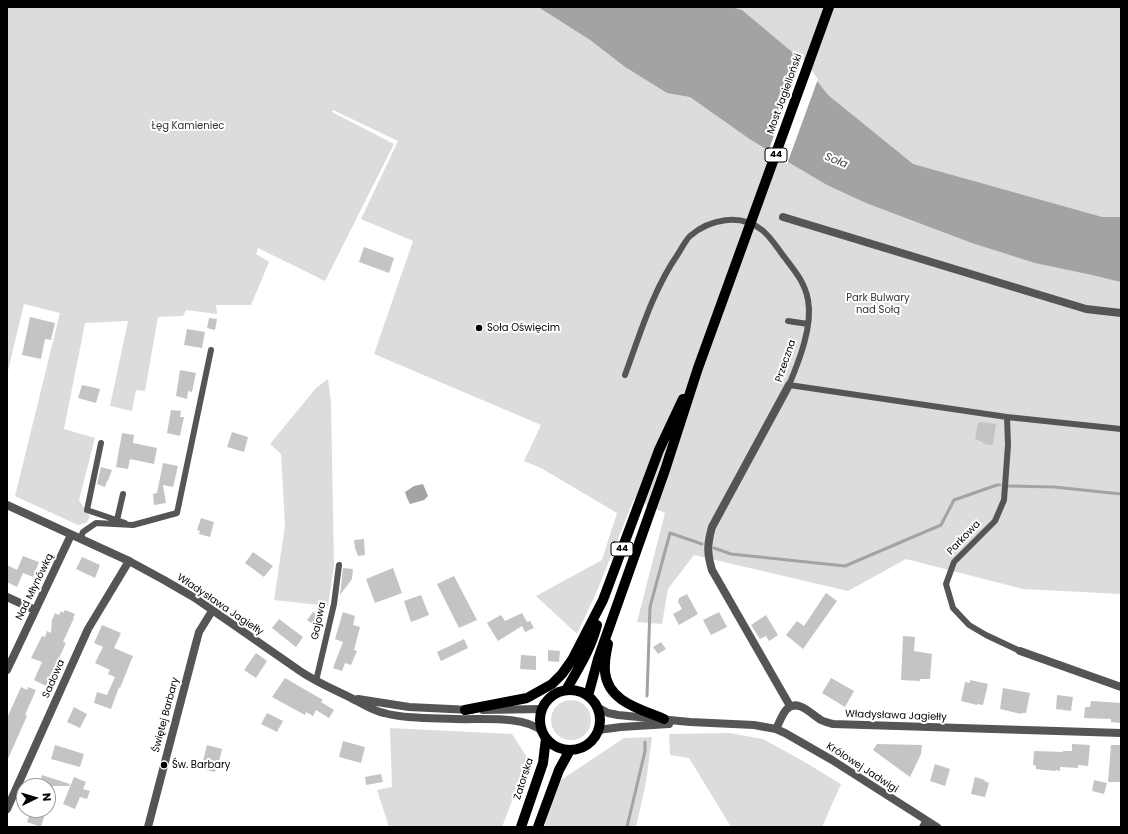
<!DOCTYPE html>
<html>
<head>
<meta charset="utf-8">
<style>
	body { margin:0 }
	#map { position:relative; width:1128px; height:834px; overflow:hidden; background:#fff; font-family:Poppins,sans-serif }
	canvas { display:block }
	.frame { position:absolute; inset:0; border:8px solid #000; pointer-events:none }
	.north { position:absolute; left:16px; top:778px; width:40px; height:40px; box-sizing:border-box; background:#fff; border:1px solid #999; border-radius:50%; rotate:85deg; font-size:11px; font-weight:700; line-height:16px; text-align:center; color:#000 }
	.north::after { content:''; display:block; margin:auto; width:14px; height:18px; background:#000; clip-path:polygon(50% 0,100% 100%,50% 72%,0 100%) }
</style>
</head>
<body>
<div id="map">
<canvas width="1128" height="834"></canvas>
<div class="frame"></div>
<div class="north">N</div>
</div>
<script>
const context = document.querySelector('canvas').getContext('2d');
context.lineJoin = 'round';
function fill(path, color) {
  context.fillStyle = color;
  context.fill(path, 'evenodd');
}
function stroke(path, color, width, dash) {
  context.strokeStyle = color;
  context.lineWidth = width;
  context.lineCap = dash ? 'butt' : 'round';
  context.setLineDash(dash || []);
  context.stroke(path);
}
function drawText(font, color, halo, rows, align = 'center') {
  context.font = font + ' Poppins,sans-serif';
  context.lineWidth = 4;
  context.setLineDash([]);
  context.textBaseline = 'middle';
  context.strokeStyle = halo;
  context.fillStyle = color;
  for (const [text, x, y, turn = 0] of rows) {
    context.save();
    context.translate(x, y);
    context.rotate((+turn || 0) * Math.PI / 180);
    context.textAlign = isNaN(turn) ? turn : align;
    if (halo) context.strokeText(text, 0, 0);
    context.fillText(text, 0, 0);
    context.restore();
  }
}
const green = new Path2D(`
	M7 7H538L590 40 625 67 667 93 710 7H1121V594L1023 589 906 559 848 591 694 555 668 589 662 624 637 622 665 513 634 499 597 591 577 634 536 596 602 560 617 513 541 468 524 461 541 425 374 354 413 241 361 219 398 141 333 110 332 112 394 144 325 281 258 248 256 254 269 262 251 305H216L217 314 186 310 183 316 158 317 145 391 136 390 132 411 110 406 128 321 85 323 64 429 95 438 79 500 90 517 86 523 78 525 15 496 60 313 24 304 7 375Z
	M328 379 331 403 334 566 328 606 274 600 285 526 281 454 270 444 316 388Z
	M551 720a20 20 0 1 1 40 0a20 20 0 1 1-40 0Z
	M390 728 512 734 528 759 502 827H389L377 790 392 787Z
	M729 733 763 739 803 761 841 784 822 827H731L689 758 670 755 669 734Z
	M652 737 646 782 636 827H544L561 780 624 738Z`);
const water = new Path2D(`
	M538 7H732L742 10 798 57 828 95 913 164 1102 217H1121V282L1092 275 1035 263 972 243 866 203 827 185 751 140 690 97 667 93 625 67 590 40Z
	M423 484 428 496 424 500 410 504 407 498 405 492 414 486Z`);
const pier = new Path2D(`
	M802 58 818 79 787 164 768 152Z`);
const stream = new Path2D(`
	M1009 486 1054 487 1121 494
	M714 548 731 554 845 566 941 525 954 500 997 485H1000
	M647 696 650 607 670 533 702 544
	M627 827 645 751V742`);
const building = new Path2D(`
	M364 247 394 258 389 273 359 262Z
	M30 317 55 323 51 340 45 339 41 359 22 355Z
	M209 318 217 319 215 330 207 328Z
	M187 329 205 332 202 348 184 345Z
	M180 370 196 373 192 392 188 391 187 399 176 396Z
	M82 385 100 389 96 403 78 398Z
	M171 410 181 411 180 417H184L180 436 167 433Z
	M981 422 996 424 993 445 983 444V442L975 439 978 423Z
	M232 432 248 437 244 452 227 447Z
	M122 433 134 435 133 443 157 448 154 464 130 459 128 469 116 467Z
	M163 463 178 466 173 487 163 485 166 503 154 505 153 494 157 493Z
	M101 467 112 470 108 481H107L105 487 97 484Z
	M201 518 214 522 210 537 199 534 200 531 197 530Z
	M364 539 365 555 358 556 355 548 354 540Z
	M253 552 273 566 264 577 245 563Z
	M23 556 39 562 33 577 23 573 17 587 7 582V565L17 570Z
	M82 557 100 565 95 578 76 569Z
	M343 568 353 569 352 579 340 595Z
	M393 568 402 593 375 603 366 579Z
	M454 576 477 620 459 628 437 584Z
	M826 593 837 601 803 649 786 635 797 621 804 626Z
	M687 594 698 614 679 625 673 614 682 609 678 602 679 598Z
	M421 595 429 615 411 622 404 601Z
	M65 610 75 614 73 618H74L63 642 66 643 46 686 34 680 42 662 31 658 42 636 45 637 47 631 51 633 52 620 55 613 59 615 61 611 63 613Z
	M313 612 322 619 317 627 307 620Z
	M343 612 355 616 353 625 360 627 354 650 357 651 351 665 345 663 342 671 333 668 343 642 335 639Z
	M719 612 727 627 711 635 703 620Z
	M522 613 527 622 530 621 534 628 525 632 522 626 498 641 487 623 501 615 505 621Z
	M766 615 778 635 769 641 766 636 760 639 751 625Z
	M279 619 303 637 296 647 272 628Z
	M102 625 121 633 114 648 133 656 120 688 119 687 111 709 94 703 97 692 107 695 115 677 108 674 110 670 95 663 103 647 94 643Z
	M903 636 915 637 914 651 932 654 930 679H920V681L901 680Z
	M464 639 468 648 441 661 437 652Z
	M661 642 666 649 658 654 653 647Z
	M548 650 560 651 559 662 548 661Z
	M256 653 267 661 256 678 244 670Z
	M521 655 536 656V670L520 669Z
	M285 678 323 700 321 702 334 710 329 718 316 710 313 716 306 712 305 715 272 697Z
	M831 678 854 691 845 707 822 693Z
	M970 680 988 684 983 705 977 704V705L961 701 965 682 970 683Z
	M21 687 27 690 28 687 36 690 25 715 27 716 7 761V718Z
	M1003 688 1030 693 1026 713H1021V714L1000 709Z
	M1057 695 1073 697 1071 711 1056 709Z
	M1091 701 1121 703V723L1111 722V719L1084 718 1085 707H1090Z
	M74 707 87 714 80 728 67 722Z
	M267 713 283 721 277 732 261 724Z
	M343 741 365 747 361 763 339 757Z
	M877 744 922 745 921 754 910 777 873 750Z
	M1072 744 1090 745 1088 766 1078 765V768L1060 767V771L1056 770 1055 771 1036 769V766L1033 765 1034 751 1063 752V751H1072Z
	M55 745 84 754 80 767 51 759Z
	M207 745 222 749 219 762H217L215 772 201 769Z
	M1111 745H1121V782H1108Z
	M935 764 950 769 945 786 930 781Z
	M381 774 383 782 366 785 365 777Z
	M42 775 70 784 69 786H38Z
	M74 777 86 782 83 789 90 791 87 799 80 797 75 809 63 804Z
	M975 777 985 780 984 781 989 783 985 797 971 794Z
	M1094 780 1107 783 1104 794 1092 791Z
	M31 810H46L41 827 27 822Z`);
const service = new Path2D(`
	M788 321 808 324
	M625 375C640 334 653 290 678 254 682 248 685 241 690 236 710 219 740 213 762 230 771 237 778 249 785 258 795 271 805 283 808 300 813 326 799 361 789 385L1007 417 1121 429
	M1007 417 1008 445 1004 500 995 521 954 562 946 584 953 608 969 625 986 635 1020 651
	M101 443 87 510 125 523
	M117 520 123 494
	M80 539 83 532 96 523 133 525 177 513 211 350
	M316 681 334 604 339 565`);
const pedestrian = new Path2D(`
	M783 217 1086 309 1121 313`);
const minor = new Path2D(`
	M789 385 712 527C707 545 707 553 712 570L790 706
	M7 597 35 610
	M1020 651 1121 687
	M7 670 71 535
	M776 729C779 723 782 715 786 710 797 697 812 715 821 720 825 722 829 723 833 724L1121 733
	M7 809 88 629 129 561
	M148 827 195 647 199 632 212 611
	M923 827 926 822`);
const tertiary = new Path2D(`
	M7 505 129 561 164 580 195 598 300 671C316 682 333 689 351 698 362 703 371 710 384 713 407 719 432 718 456 719 481 720 523 715 542 731
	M358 699 409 707 471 710
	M597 707 608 713 618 715 690 722 754 725 776 729 785 733 832 760 937 827
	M483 710 542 709
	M598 730 621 727 669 724`);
const primary = new Path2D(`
	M608 644C606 653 604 663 605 672 608 702 641 709 664 719
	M566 690C578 669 591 649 597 625
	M540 720a30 30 0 1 1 60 0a30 30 0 1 1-60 0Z
	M588 696 598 659 665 470 698 368 829 7
	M465 710 527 698 552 684 562 674 572 660 603 600 659 450 683 399
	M521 827 543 763 546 738
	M538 827 559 770 570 750`);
const markers = [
	[479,328,4,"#000"],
	[164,765,4,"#000"]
];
const shields = [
	[776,155,22],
	[622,549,22]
];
const shieldNames = [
	["44",776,155],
	["44",622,549]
];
const streetNames = [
	["Most Jagielloński",785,94,-70],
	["Przeczna",786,361,-71],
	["Parkowa",964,538,-46],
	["Nad Młynówką",35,587,-64],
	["Władysława Jagiełły",220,605,34],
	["Gajowa",319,621,-78],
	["Sadowa",54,679,-66],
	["Świętej Barbary",166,715,-75],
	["Władysława Jagiełły",896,716,2],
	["Królowej Jadwigi",862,768,33],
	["Zatorska",524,779,-72]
];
const parkNames = [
	["Łęg Kamieniec",188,126],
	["Park Bulwary",878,298],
	["nad Sołą",878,310]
];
const poiNames = [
	["Soła Oświęcim",487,328],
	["Św. Barbary",172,765]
];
const waterNames = [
	["Soła",836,161,21]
];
fill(green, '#dcdcdc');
fill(water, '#a3a3a3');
fill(pier, '#fff');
stroke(stream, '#a3a3a3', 3);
fill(building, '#c4c4c4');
stroke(service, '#555', 6);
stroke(pedestrian, '#555', 8);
stroke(minor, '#555', 8);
stroke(tertiary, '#555', 8);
stroke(primary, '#000', 10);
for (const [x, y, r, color] of markers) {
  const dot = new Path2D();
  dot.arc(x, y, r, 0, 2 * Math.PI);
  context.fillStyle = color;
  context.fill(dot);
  stroke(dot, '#fff', 1.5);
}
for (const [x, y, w] of shields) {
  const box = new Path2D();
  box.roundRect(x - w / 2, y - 7, w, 14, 3);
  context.fillStyle = '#fff';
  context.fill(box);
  stroke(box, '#000', 1);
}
drawText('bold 9px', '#000', null, shieldNames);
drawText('10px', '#000', '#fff', streetNames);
drawText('10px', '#333', '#fff', parkNames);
drawText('10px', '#000', '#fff', poiNames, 'left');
drawText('italic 11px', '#444', '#fff', waterNames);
</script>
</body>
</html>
